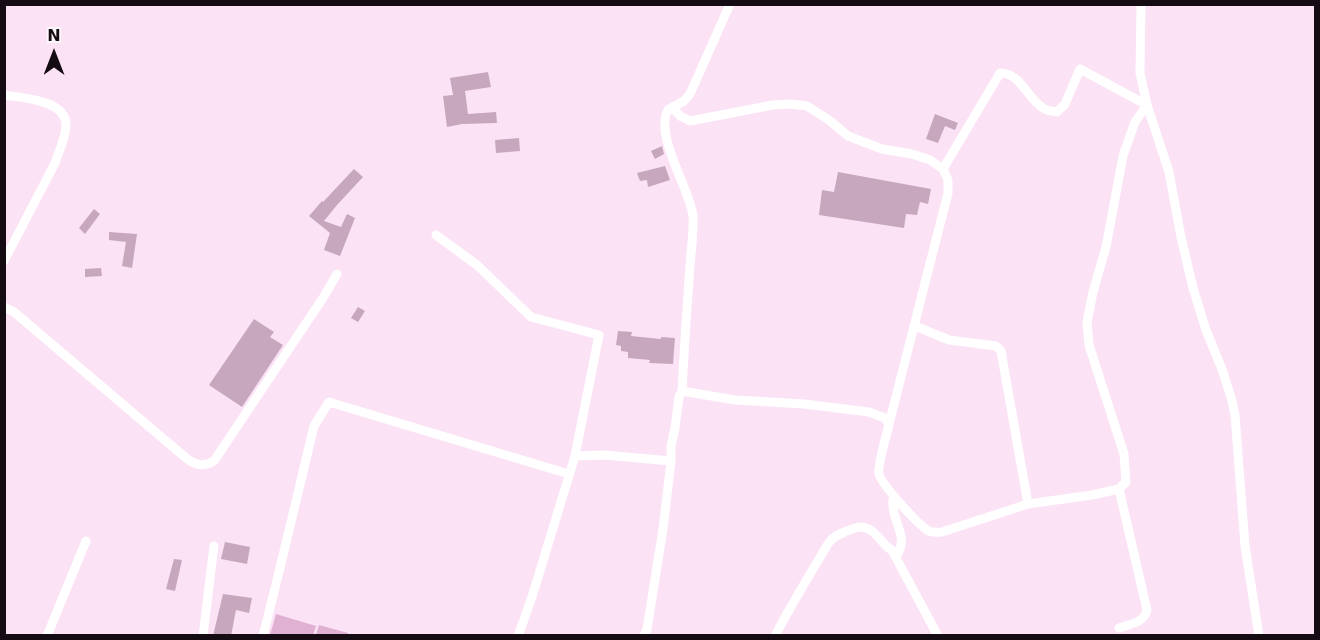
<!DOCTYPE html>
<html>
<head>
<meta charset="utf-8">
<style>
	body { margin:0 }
	#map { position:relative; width:1320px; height:640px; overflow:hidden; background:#fce2f5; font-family:"DejaVu Sans",sans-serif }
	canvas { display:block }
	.frame { position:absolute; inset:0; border:6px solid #150b13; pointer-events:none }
	.north { position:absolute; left:24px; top:24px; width:60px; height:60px; -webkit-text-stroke:4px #fdf6fb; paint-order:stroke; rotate:0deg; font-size:16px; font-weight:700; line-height:24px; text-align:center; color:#150b13 }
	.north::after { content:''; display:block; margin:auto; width:21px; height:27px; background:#150b13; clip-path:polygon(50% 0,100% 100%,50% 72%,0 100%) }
</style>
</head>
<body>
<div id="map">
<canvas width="1320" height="640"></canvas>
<div class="frame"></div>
<div class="north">N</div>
</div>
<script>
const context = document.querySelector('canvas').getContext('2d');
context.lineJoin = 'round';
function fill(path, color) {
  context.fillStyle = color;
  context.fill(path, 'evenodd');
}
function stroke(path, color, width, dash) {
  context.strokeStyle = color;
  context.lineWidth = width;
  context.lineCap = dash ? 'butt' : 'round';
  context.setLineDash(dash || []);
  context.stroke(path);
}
const green = new Path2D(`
	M276 614 316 626 313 635H270Z
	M319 625 348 633V635H316Z`);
const building = new Path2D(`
	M488 72 491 87 465 91 468 114 496 112 497 123 462 124 447 127 443 96 453 95 450 78Z
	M935 114 958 123 955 130 945 126 938 143 926 139Z
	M519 138 520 151 496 153 495 140Z
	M662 146 664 154 655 159 651 151Z
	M665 166 670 180 648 187 647 180 640 181 637 173Z
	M354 169 363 177 337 205 324 221 341 227 347 214 355 218 340 256 324 250 330 233 309 216 322 201 323 202Z
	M838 172 931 189 928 204 920 202 917 215 906 214 904 228 819 215 822 190 834 192Z
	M94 209 100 214 85 234 79 228Z
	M109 232 137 234 132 268 122 266 126 242 109 240Z
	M101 268 102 276 85 277V269Z
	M358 307 365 311 358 322 351 318Z
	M254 319 274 332 270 337 283 345 242 407 209 385Z
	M618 331 632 332 631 336 661 339V337L675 338 673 364 649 363 650 360 628 358V352L621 351V346L616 345Z
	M225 542 250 547 247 564 221 559Z
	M174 559 182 560 175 591 166 589Z
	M223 594 252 598 249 613 236 610 231 636H213Z`);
const minor = new Path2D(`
	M1141 4 1140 73 1147 105 1169 172 1181 237 1193 288 1206 330 1223 372 1232 401 1235 415 1245 546 1259 636
	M4 95C23 98 67 100 66 126 65 139 59 151 55 163L4 261
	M672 107 680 116 690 121 773 105 790 104 807 106 829 120 848 136 882 149 912 154 930 160 943 169 948 180V193L889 424
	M436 235 477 265 531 317 599 335 575 456 532 597 518 636
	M4 307 14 312 186 458C197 466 203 467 214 461L323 298 337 274
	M915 326 949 340 996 346 1001 351 1028 504
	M682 391C684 350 687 308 690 266 691 252 694 228 693 215 689 188 654 134 668 110L684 101 690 94 730 4
	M575 456 604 455 671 461V446L675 428 679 397 682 391 735 400 804 404 869 412 885 418 889 424C887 434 877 466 879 474 882 485 919 526 929 531 933 533 937 532 942 532L1028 504 1092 495 1119 489 1126 482 1124 454 1089 345 1087 322 1093 292 1106 247 1123 156 1135 122 1147 105 1080 69 1065 104 1057 112C1053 111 1047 111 1043 108 1027 98 1021 73 1000 73L943 169
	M1119 489 1147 610C1144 623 1130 624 1119 628
	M893 552 938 636
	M47 636 86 541
	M203 636 214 546
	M263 636 280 568 314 426 329 402 569 474
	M644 636 647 629 663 529 671 461
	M775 636C789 609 804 584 819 559 823 553 827 544 832 539 836 535 855 527 861 527 878 528 883 550 898 553 908 538 893 521 893 505 892 502 893 499 894 496`);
fill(green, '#e1b1d4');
fill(building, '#c6a7bd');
stroke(minor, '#fff', 9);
</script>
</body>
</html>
